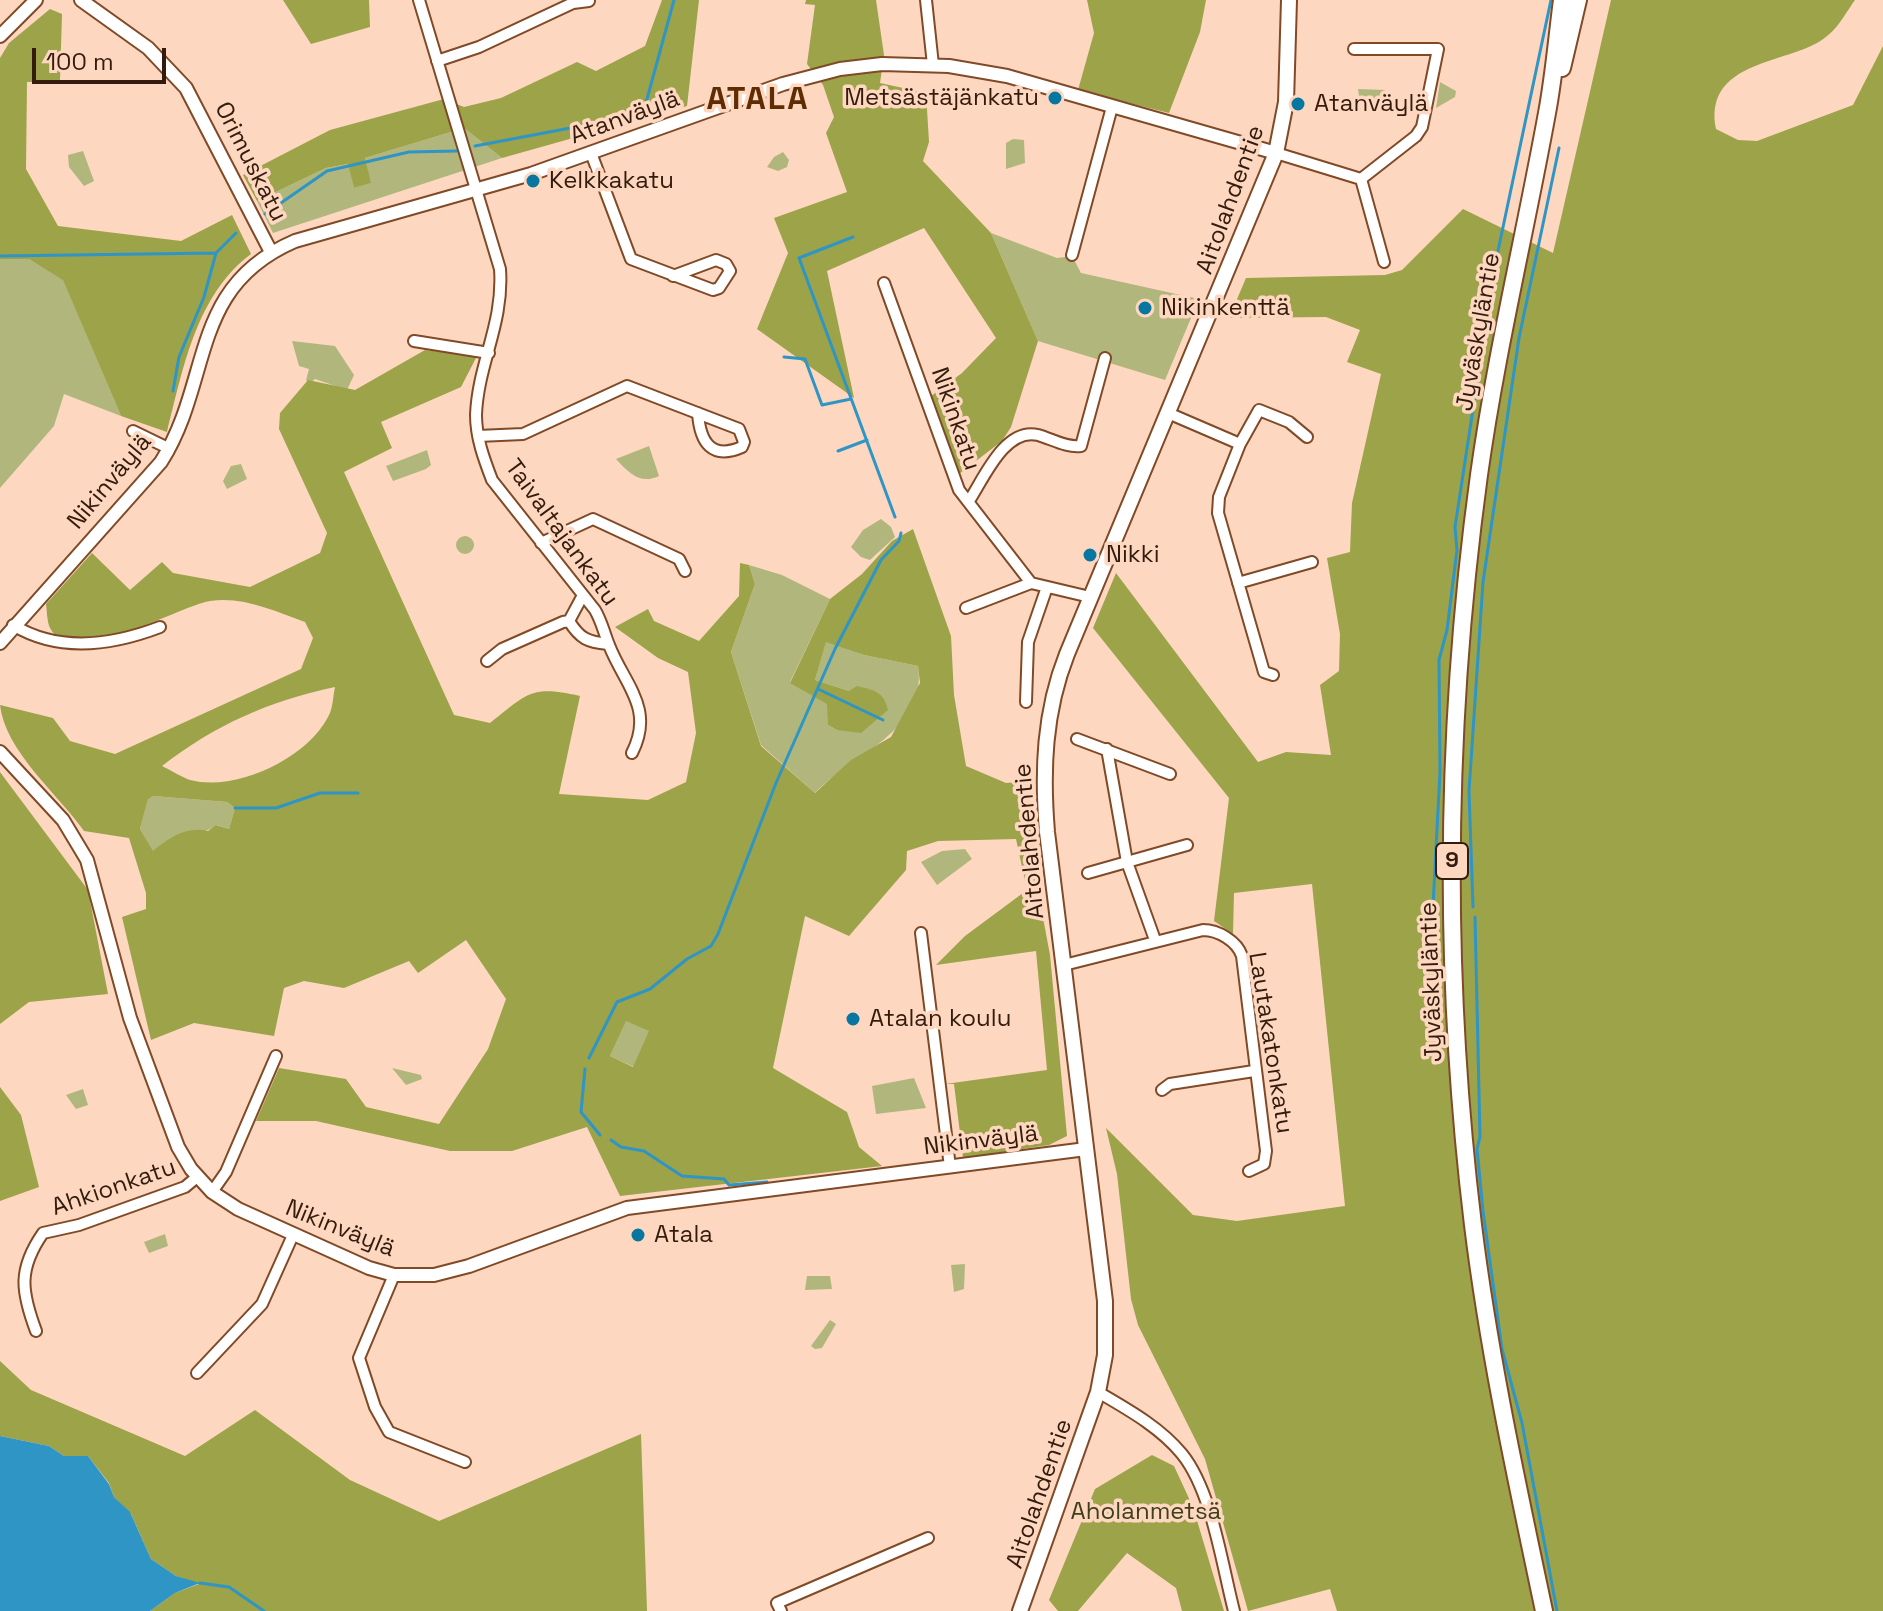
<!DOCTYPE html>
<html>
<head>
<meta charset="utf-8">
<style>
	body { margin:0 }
	#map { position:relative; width:1883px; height:1611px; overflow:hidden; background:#fed7c0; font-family:"Space Grotesk",sans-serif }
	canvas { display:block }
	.scale { position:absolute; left:32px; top:48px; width:134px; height:36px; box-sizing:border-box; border:4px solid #331c0d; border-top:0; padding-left:10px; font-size:24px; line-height:28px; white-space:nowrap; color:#331c0d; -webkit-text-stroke:6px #fed7c0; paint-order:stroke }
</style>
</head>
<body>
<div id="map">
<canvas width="1883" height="1611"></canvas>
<div class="scale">100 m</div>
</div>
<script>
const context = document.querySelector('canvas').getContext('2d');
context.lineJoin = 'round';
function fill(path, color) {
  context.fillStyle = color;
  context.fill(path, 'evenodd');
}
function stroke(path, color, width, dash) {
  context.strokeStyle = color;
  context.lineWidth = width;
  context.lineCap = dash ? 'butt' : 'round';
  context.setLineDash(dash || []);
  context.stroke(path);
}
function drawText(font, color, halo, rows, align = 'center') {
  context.font = font + ' "Space Grotesk",sans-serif';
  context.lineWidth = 7;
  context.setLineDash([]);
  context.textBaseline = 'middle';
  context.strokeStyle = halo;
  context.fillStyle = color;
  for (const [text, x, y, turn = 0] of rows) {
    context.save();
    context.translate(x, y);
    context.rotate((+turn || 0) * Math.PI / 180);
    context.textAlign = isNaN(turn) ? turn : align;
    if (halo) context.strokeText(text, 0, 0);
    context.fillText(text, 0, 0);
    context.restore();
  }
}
const green = new Path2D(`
	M1440 82 1456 91 1455 97 1436 108Z
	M1358 89 1385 90 1386 99 1368 111 1355 109 1366 99 1359 96Z
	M464 128 502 158 273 233 257 201 326 168 349 164 354 188 370 183 365 158Z
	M1013 139 1024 140 1025 163 1006 169V143Z
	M83 151 94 181 84 186 69 167 68 155Z
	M783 152 789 160 787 167 778 171 767 167 774 157Z
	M991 233 1057 258 1072 256 1081 273 1199 299 1165 380 1038 341Z
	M0 259H29L63 279 121 416 64 394 54 426 0 488Z
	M292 341 335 346 354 375 347 390 315 379 310 383 306 380 309 369 299 366Z
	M649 446 659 476C640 485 629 473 616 459Z
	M427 450 431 465 426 469 393 481 386 466Z
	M241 464 247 479 227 489 223 481 231 466Z
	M881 519 891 527 895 537 870 560 861 557 851 547 863 530Z
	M456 545a9 9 0 1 1 18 0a9 9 0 1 1-18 0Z
	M749 565 782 575 830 599 790 682 828 704V725L837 730 849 729V691L815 680 826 641 864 655 918 666C928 731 851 755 815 793L761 745 731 652 755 584Z
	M153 796 227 802 235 808 229 829 217 825C196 839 172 835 153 852L140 829 148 798Z
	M965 849 972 859 937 885 921 862 942 851Z
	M626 1020 650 1031 634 1067 610 1056Z
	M392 1068 421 1075 422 1079 406 1085Z
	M914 1078 926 1108 876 1114 872 1086Z
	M83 1089 88 1105 76 1109 66 1095Z
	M165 1234 168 1246 149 1253 144 1242Z
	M965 1264 964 1289 954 1292 951 1265Z
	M807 1276H830L832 1289 805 1290Z
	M830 1320 836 1324 822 1348 815 1349 811 1346Z`);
const forest = new Path2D(`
	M283 0H369L370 27 311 44Z
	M662 0H699L687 106 502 158 464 128 365 158 371 183 354 188 348 164 326 168 257 201 243 175 330 130 444 99 464 107 501 98 577 62 596 71 645 46Z
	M806 0H876L884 55 880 83 926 93 929 142 923 161 991 233 1038 341 1011 427 1002 441 959 474 931 396 962 373 996 338 924 228 827 271 854 398 757 329 788 253 774 218 847 192 826 133 834 117 823 85 807 64 815 5 805 4Z
	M1087 0H1206L1200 32 1169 113 1078 90 1094 33Z
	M1611 0H1855C1842 18 1836 34 1813 45 1774 64 1704 66 1716 129L1738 140 1757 141 1853 105 1883 46V1611H1337L1330 1589 1248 1611 1205 1459 1138 1325 1131 1299 1117 1174 1106 1128 1193 1215 1237 1221 1345 1206 1312 884 1234 893 1233 934 1214 921 1229 798 1093 628 1116 573 1258 762 1286 752 1331 755 1320 685 1339 671 1340 634 1327 558 1350 552 1352 503 1381 374 1347 362 1360 330 1326 317 1229 318 1246 278 1385 275 1402 270 1463 209 1553 253Z
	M50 9 62 14 60 81 27 82 26 169 58 226 181 241 232 215 251 254C196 295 183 369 167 432L121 416 63 280 29 259H0V58L9 43Z
	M425 350 477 356 461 387 381 422 392 448 344 472 454 715 490 723C528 693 531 685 580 696L559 794 648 800 686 782 696 733 688 672 658 658 615 627 648 609 654 621 699 641 739 596 740 563 749 565 755 584 731 652 761 746 815 793 851 760 891 737 920 683 918 666 864 655 826 642 815 680 849 691 857 686C873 690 884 691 888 710L861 733 837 730 828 725 827 704 790 683 830 599 862 574 892 541 913 529 951 636 954 695 966 766 1006 783 1029 781 1035 875 1050 955 1067 1136 1049 1145 963 1158 954 1084H945L1047 1070 1036 951 936 965 965 936 1027 890 1016 839 938 841 907 851 906 870 849 936 805 916 773 1068 847 1112 859 1147 882 1166 620 1196 587 1127 512 1151H450L316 1121H256L279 1068 346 1079 366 1107 439 1124 488 1049 506 999 466 940 418 973 409 961 344 988 304 981 284 988 274 1036 194 1023 151 1040 122 917 146 909V893L129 838 84 831C58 794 5 751 0 705L53 718 70 741 115 754 301 669 313 638 305 622C274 611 243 596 210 601 179 606 71 670 50 628 47 622 47 611 46 604L92 553 130 590 162 562 173 573 250 587 320 553 327 533 279 429 280 413 308 380 355 390ZM335 687C333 696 333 709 328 717 306 759 236 792 190 780 181 777 171 770 162 766 215 725 269 701 335 687ZM153 796 227 802 235 808 229 829 216 825 208 831C186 826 169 838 153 851L140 829 148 799ZM626 1021 649 1031 633 1067 610 1056Z
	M0 772 88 890 108 994 29 1002 0 1024Z
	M0 1087 21 1115 39 1187 0 1201Z
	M0 1361 31 1390 185 1456 255 1410 350 1480 439 1521 641 1434 647 1611H150L175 1593 199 1584 176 1576 151 1559 131 1514 114 1497 109 1483 88 1456H64L49 1446 0 1436Z
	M1152 1455 1174 1466 1193 1507 1224 1611H1182L1176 1588 1127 1553 1078 1611H1058L1049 1600 1095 1489Z`);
const water = new Path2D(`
	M0 1436 49 1446 64 1456H88L109 1484 114 1497 130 1512 151 1559 176 1576 200 1583 175 1593 150 1611H0Z`);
const stream = new Path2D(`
	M475 146 634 116 644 110 674 0
	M265 214 327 171 409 152 457 151
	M853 237 799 258 895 517
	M0 256 216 253
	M784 357 805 359 822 405 851 399
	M173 391 179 357 204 297 216 253 236 233
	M838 451 867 440
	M818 689 883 720
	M235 808H276L320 793H358
	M1433 906 1440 772 1439 660 1447 630 1457 550 1455 527 1495 265 1551 0
	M1473 907 1469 791 1483 582 1519 338 1559 148
	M1475 917 1480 1137 1477 1149 1483 1211 1502 1349 1522 1423 1557 1611
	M589 1058 617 1002 650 989 687 959 711 946 718 934 776 783 835 649 881 560 899 541 901 533
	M585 1069 581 1112 600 1135
	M611 1140 621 1147 644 1151 682 1176 724 1179 729 1185 767 1182
	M200 1583 229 1587 264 1611`);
const minor = new Path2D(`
	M419 0 500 269C504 324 478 363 476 415 476 438 484 459 492 480L595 610C602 622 604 633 609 645 624 684 655 708 632 753
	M926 0 933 65
	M437 61 479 47 573 3 589 1
	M591 153 631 259 713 290 719 288 730 271 726 264 716 260 673 276
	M1276 153 1361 179 1416 136 1422 127 1438 49H1354
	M1361 179 1384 262
	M1072 255 1112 107
	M884 283 959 490 1031 583 1090 597
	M414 341 489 353
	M1168 413 1240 444 1219 497 1218 513 1264 672 1273 675
	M133 431 168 448
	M478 436 523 434 627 386 739 429 744 442 742 447C712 460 700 443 698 413
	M1240 444 1259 410 1289 422 1307 437
	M969 501C984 478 1005 427 1038 435 1052 439 1067 448 1081 446L1105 358
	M541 543 593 519 679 559 685 571
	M1238 583 1312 562
	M966 608 1031 583
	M569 621 583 595
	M13 625C59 653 113 645 160 627
	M487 661 502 649 563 622 569 621C580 639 588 642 608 644
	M1026 702 1028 642 1047 587
	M1077 739 1170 774
	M1107 749 1127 862 1155 940
	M1088 873 1187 845
	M921 933 950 1167
	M1064 965 1203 930C1218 930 1237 941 1242 956L1266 1151 1264 1164 1249 1171
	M1162 1090 1170 1084 1254 1071
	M212 1192 226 1172 276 1056
	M394 1275 359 1358 375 1407 389 1432 465 1462
	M36 1331C21 1291 18 1269 43 1233L79 1225 185 1187 197 1177
	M197 1373 262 1304 293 1235
	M1098 1392C1127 1409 1160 1427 1182 1454 1212 1491 1222 1565 1234 1611
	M781 1611 777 1603 928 1538`);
const tertiary = new Path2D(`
	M81 0 148 48 186 88 271 252
	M0 36 36 0
	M0 643 161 462C213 380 188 287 295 241L531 174 783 84 840 69 882 64 949 66 1007 76 1276 153
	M0 752 63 820 87 860 130 1018 178 1147 191 1169 212 1192 238 1209 369 1268 394 1275H434L469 1266 627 1208 1086 1149`);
const secondary = new Path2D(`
	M1020 1611 1098 1392 1105 1355V1301L1047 832C1042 771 1044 712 1067 654L1276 153 1286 102 1289 0`);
const trunk = new Path2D(`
	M1562 68 1578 0
	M1544 1611C1517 1483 1489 1355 1473 1225 1443 977 1445 723 1479 475 1496 353 1525 234 1547 113 1554 76 1557 38 1562 0`);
const markers = [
	[1055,98,8,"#0776a0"],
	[1298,104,8,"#0776a0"],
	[533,181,8,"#0776a0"],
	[1145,308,8,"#0776a0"],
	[1090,555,8,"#0776a0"],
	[853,1019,8,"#0776a0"],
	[638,1235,8,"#0776a0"]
];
const shields = [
	[1452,861,32]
];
const shieldNames = [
	["9",1452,861]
];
const poiNames = [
	["Metsästäjänkatu",1039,98,"right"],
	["Atanväylä",1314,104],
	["Kelkkakatu",549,181],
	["Nikinkenttä",1161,308],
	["Nikki",1106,555],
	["Atalan koulu",869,1019],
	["Atala",654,1235]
];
const streetNames = [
	["Atanväylä",625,118,-20],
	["Orimuskatu",250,162,63],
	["Aitolahdentie",1231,200,-70],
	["Jyväskyläntie",1479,332,-80],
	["Nikinkatu",955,419,71],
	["Nikinväylä",110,482,-50],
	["Taivaltajankatu",561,533,54],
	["Aitolahdentie",1030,841,-95],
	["Jyväskyläntie",1432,982,-92],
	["Lautakatonkatu",1270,1043,81],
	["Nikinväylä",981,1141,-7],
	["Ahkionkatu",114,1188,-19],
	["Nikinväylä",340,1229,22],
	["Aitolahdentie",1040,1494,-71]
];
const parkNames = [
	["Aholanmetsä",1146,1512]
];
const districtNames = [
	["ATALA",758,100]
];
fill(green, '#b1b77c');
fill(forest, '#9ca349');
fill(water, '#2f95c4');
stroke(stream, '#2f95c4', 3);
stroke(minor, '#804a26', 14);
stroke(tertiary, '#804a26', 16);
stroke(secondary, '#804a26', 18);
stroke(trunk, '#804a26', 20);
stroke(minor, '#fff', 10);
stroke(tertiary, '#fff', 12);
stroke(secondary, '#fff', 14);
stroke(trunk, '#fff', 16);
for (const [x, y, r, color] of markers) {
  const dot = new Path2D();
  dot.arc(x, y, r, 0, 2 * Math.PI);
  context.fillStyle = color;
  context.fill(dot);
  stroke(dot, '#fed7c0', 3);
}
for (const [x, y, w] of shields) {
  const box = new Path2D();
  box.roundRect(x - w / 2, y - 18, w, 36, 6);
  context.fillStyle = '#fed7c0';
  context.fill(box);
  stroke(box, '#331c0d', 2);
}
drawText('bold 22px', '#331c0d', null, shieldNames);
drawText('24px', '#331c0d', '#fed7c0', poiNames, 'left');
drawText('24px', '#331c0d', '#fed7c0', streetNames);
drawText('24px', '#3d401a', '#fed7c0', parkNames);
context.letterSpacing = '2px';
drawText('bold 32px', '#5f2d03', '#fed7c0', districtNames);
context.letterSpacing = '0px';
</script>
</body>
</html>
